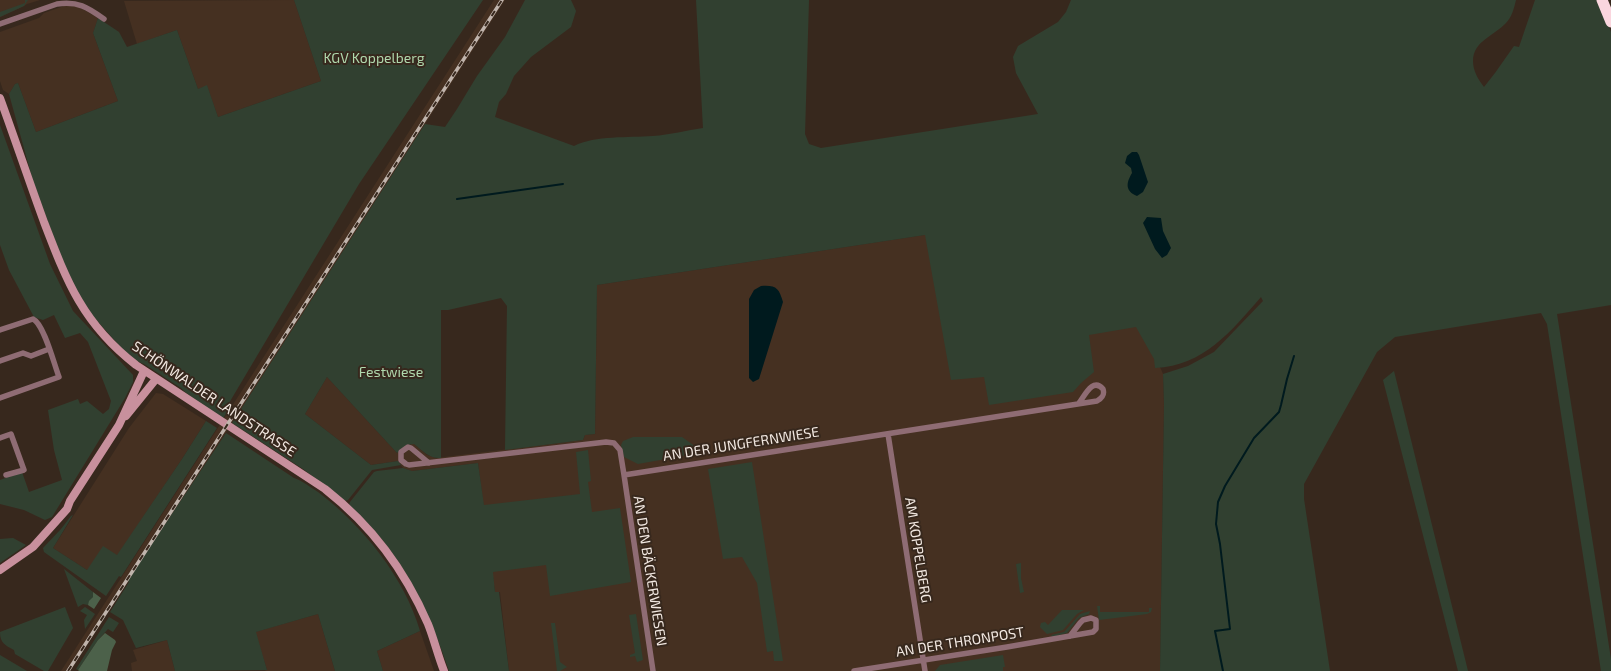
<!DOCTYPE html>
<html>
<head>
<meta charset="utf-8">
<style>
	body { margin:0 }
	canvas { display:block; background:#37281d }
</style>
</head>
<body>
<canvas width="1611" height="671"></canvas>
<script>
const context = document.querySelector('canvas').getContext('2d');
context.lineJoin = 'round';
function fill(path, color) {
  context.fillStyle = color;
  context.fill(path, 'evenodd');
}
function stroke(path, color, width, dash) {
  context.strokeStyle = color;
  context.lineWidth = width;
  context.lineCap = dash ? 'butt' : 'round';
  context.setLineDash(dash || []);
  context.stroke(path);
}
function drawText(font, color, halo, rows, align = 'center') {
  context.font = font + ' "Exo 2",sans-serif';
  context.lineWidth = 4;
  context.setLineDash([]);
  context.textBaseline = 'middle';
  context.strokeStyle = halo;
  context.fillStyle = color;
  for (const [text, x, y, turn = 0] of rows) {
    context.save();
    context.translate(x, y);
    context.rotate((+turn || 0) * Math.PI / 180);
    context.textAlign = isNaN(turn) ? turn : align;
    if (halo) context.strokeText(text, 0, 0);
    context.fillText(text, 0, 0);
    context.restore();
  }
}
const built = new Path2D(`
	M0 0H40L27 4 24 6 0 17Z
	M294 0 321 81 218 117 207 86 198 89 177 30 137 44 124 1Z
	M494 0H505L236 417 69 671H61Z
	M64 6H76L86 11 98 18 93 33 118 101 36 132 18 83 15 84 9 94 3 90 0 81V32L39 18 44 13Z
	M1075 212 1160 367 1163 374 1164 404 1160 671H509L500 592H495L478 463 412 471 403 468 398 461 371 465 305 414 327 377 397 453 401 448 410 444H414L427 455 436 458 583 440 585 435 595 434 597 285Z
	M156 393 163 394 206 421 182 459 117 556 87 570 53 548 129 428Z
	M318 614 335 671H264L267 670 255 632Z
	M420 631 434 671H383L377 651Z
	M167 640 175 671H132L131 663 137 661 133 650Z`);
const green = new Path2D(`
	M25 0H28L24 6 0 17V12L25 3Z
	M294 0H483L359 184 229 403V410L223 418H221L185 392 181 388 144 364 137 361 124 351 92 315 77 292 64 265 33 181 9 94 15 84 18 83 36 132 118 101 93 33 98 18 119 32 127 47 177 30 198 89 207 85 218 117 321 81Z
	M525 0H571L576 11 571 27 531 57 514 76 506 94 499 102 495 117 574 146C596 135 628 138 653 136 670 135 687 130 703 128L696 0H809L805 134 809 144 821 148 1038 114 1016 73 1013 57 1018 46 1058 22 1066 12 1071 0H1516C1514 8 1512 17 1506 23 1494 36 1473 41 1473 61 1473 71 1478 79 1484 87L1495 73 1514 46 1519 47 1535 0H1599L1611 32V305L1557 314 1611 659V671H1601L1547 324 1541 313 1395 337 1377 352 1304 484V499L1330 671H1160L1164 404 1163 374 1188 366 1214 352 1263 301 1261 297C1231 331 1204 366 1155 368L1154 359 1136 327 1089 335 1094 372 1081 383 1073 392 989 405 984 377 951 380 925 235 597 285 595 434 585 435 583 440 505 450 507 306 501 298 448 310H441V458C429 459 423 451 414 444L406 445 397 453 327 377 305 414 371 465 398 461 401 465 372 470 348 500 345 501 303 469 232 423 425 124 445 127 457 109 477 76 505 37Z
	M0 125 50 264 73 311 133 375V382L125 398 52 517 45 520 24 510 0 504V480L22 472 29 492 62 480 54 450 48 410 78 399 80 404 87 401 103 414 109 409 111 401 88 342 80 333 65 338 54 315 43 320 34 317 9 270 0 245Z
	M1394 371 1468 671H1458L1383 380Z
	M206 421 217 428 121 577 119 576 106 596 44 552 43 548 61 529 71 516 73 515 53 548 87 570 103 546 117 555 182 459Z
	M226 433 294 478C303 481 310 487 318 492 362 525 405 578 420 631L377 651 383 671H335L318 614 256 632 267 670 175 671 167 640 136 648 123 620 110 612 129 582 127 581Z
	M633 437H682L699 449V453L638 464 624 457 621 445 623 441Z
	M588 450 591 481 588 482 592 512 620 508 631 582 550 596 546 565 493 572 495 592H499L509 671H449C435 629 417 586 390 550 378 533 364 519 349 505L350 502 374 472 377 471 403 468 412 471 478 463 484 505 580 494 576 452Z
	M752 462 783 661H774L773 651 767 652 757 583 742 557 723 559 708 469Z
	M13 538 26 545 0 563V539Z
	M1021 563V578L1024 592 1020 593 1016 564Z
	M64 569 93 592V597L88 605 83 604 78 607Z
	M1097 606H1100V612H1149V608H1152L1151 612 1147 614 1099 620Z
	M65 607 73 628 48 671H44L15 654 14 650C5 645 0 643 0 632Z
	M85 607 95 614 85 629 84 620 87 615 80 611Z
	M1062 610H1084L1077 614 1063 630 1047 634 1040 627 1041 623 1045 622 1048 625Z
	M1090 611 1089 614 1079 618 1067 633 1053 637 1051 635 1064 632 1080 614Z
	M636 614 643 660 637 662 635 656 630 657V655L635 653 629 615Z
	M109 617 119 623 113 632 108 629 98 640 78 670 76 669Z
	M551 623H555L560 662 567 667 560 671H557Z
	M0 655 27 671H0Z
	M1003 655 1005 667H1003V671H935L940 665Z`);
const forest = new Path2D(`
	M93 592 101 598 94 609 88 605 89 601 93 597Z
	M105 633 115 640 116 642 112 650 107 671H79L78 670 98 640Z`);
const water = new Path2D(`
	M1132 152H1137L1139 155 1148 182 1143 192 1137 196C1125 191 1126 183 1132 173L1131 168 1125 163 1127 156Z
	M1147 217 1161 218 1163 231 1171 248 1167 255 1162 258 1155 249 1143 223Z
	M761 286C776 285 779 288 783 302L759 379 753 382 749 378V299L754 290Z`);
const stream = new Path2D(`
	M457 199 563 184
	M1223 671 1215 631 1230 629 1220 544 1216 524 1218 502 1225 486 1254 438 1279 412 1281 405 1287 379 1294 356`);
const street = new Path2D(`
	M0 24 57 4C78 1 87 7 104 19
	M0 330 33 319C44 324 54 364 59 377L0 398
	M0 361 23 353 31 356 49 349
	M888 434 925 671
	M0 438 11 434 24 470 6 475
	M429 463 411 448 408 447 401 452V460L406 464 409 465 606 442 614 443 620 450 624 475 653 671
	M624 475 1097 401C1102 398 1105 395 1103 389 1093 377 1085 395 1079 403
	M854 671 1007 647 1093 632 1096 629V620L1091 618 1083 620 1080 623 1070 636`);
const secondary = new Path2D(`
	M0 98C15 139 29 181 44 222 67 282 83 324 136 365L325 489C372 526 404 569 428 624 434 639 438 656 444 671
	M126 416 156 379
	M0 570 33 547 67 509 70 501 119 425 144 371`);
const highway = new Path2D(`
	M1602 0 1611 22`);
const rail = new Path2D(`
	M68 671 502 0`);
const parkNames = [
	["KGV Koppelberg",374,58],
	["Festwiese",391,372]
];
const streetNames = [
	["SCHÖNWALDER LANDSTRASSE",214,399,34],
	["AN DER JUNGFERNWIESE",741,444,-9],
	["AM KOPPELBERG",918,550,81],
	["AN DEN BÄCKERWIESEN",650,571,81],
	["AN DER THRONPOST",960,642,-9]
];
fill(built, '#453021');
fill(green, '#314030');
fill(forest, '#4c614a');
fill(water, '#001a1e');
stroke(stream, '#001a1e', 2);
stroke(street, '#8f6c74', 5.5);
stroke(secondary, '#c8909d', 8);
stroke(highway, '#fad6de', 11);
stroke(rail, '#c0b4ac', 3.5);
stroke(rail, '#37281d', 2, [6]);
drawText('14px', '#b0d8ad', '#37281d', parkNames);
drawText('14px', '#f2e8e1', '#37281d', streetNames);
</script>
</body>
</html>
